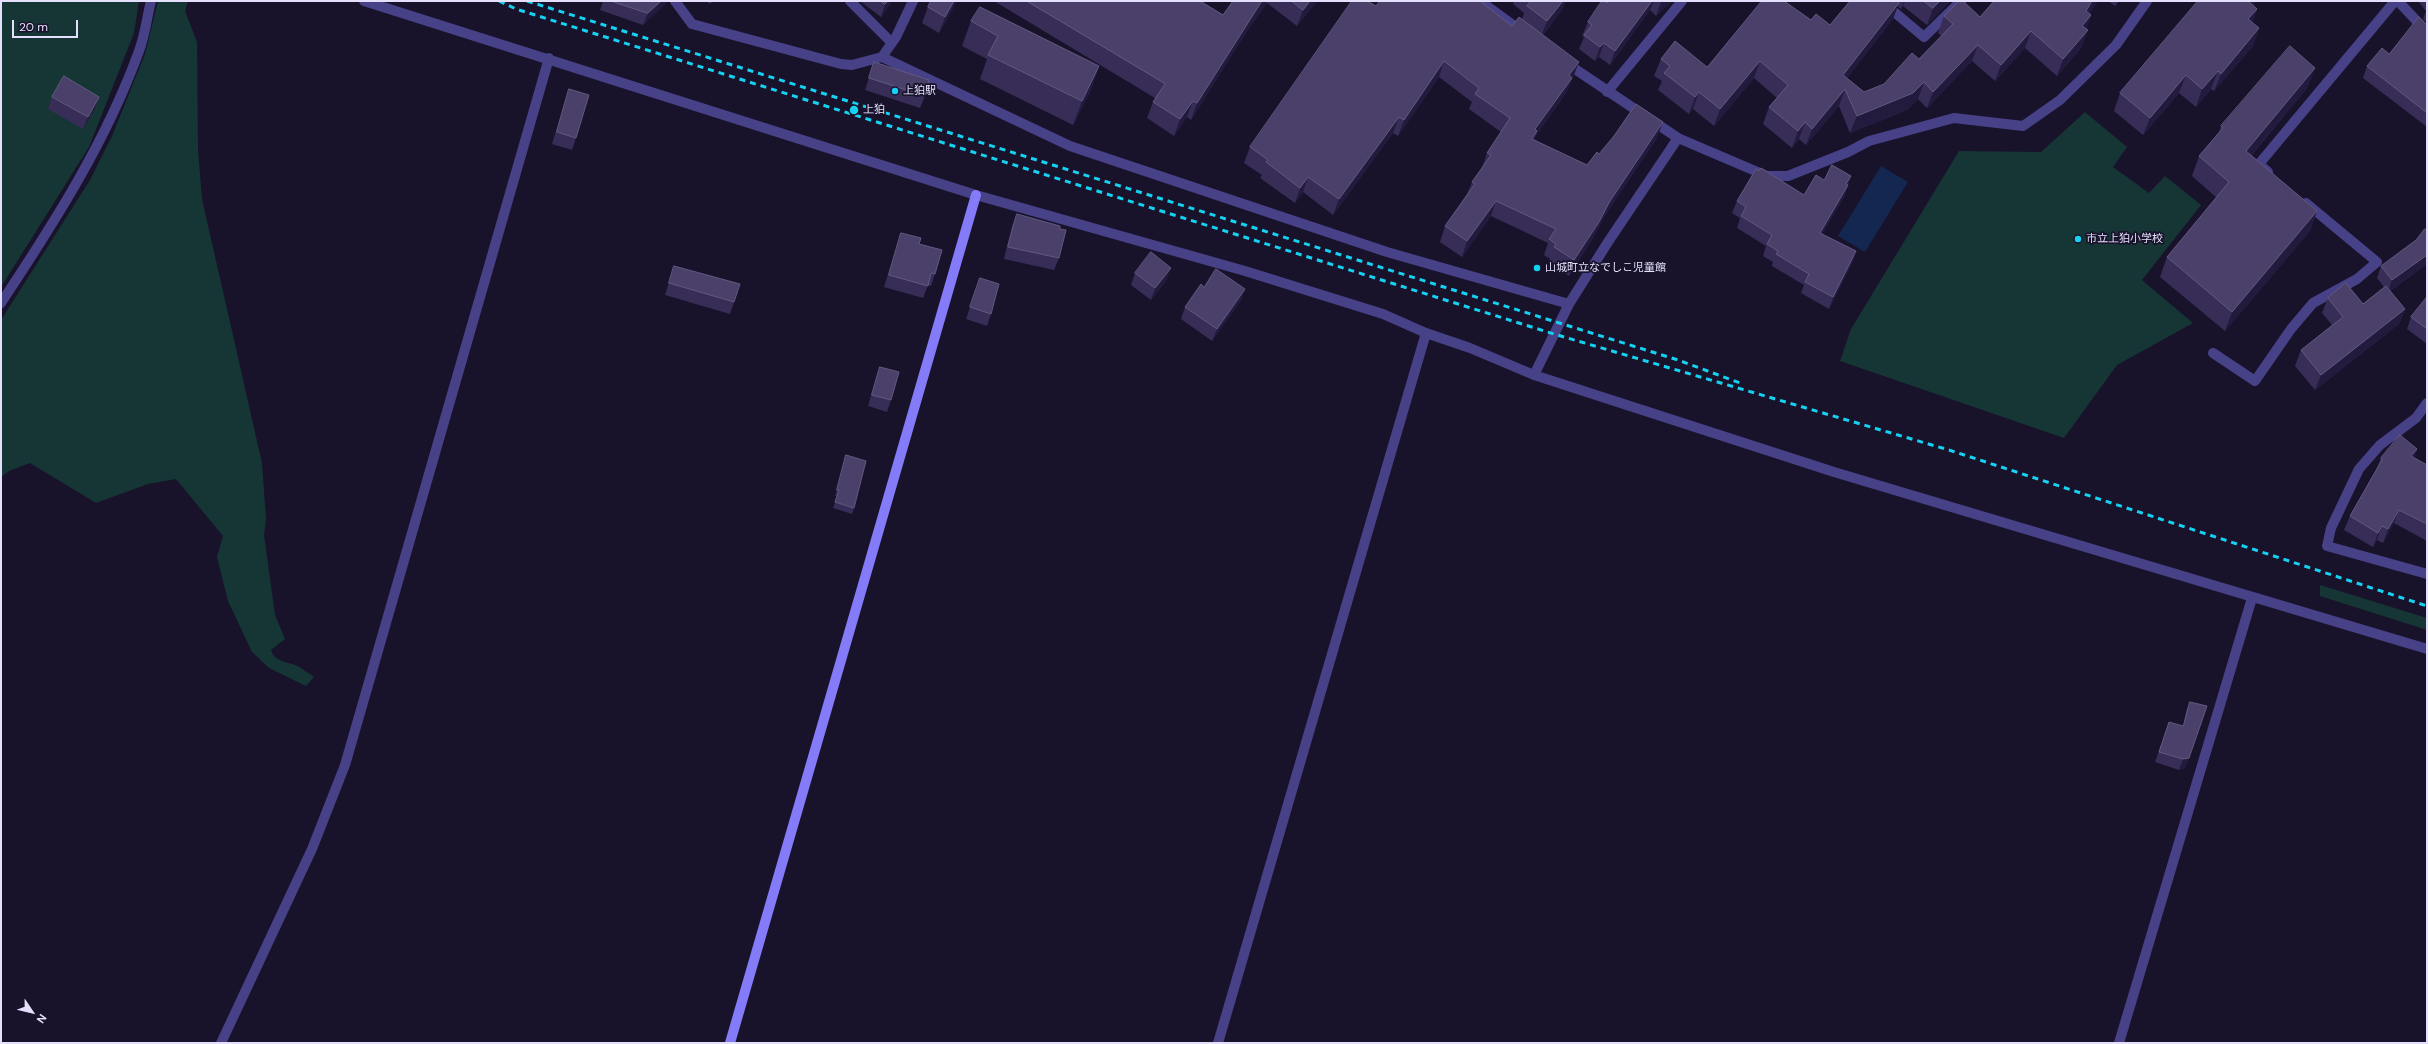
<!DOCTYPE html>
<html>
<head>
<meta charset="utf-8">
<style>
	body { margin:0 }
	#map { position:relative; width:2428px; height:1044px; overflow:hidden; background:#18132b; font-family:"DM Sans",sans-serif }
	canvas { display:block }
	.frame { position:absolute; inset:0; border:2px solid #e4dffd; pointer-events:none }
	.north { position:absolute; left:12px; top:992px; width:40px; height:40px; -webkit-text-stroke:3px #18132b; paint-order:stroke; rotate:125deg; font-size:11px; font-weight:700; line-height:16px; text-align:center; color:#e4dffd }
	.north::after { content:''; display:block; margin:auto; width:14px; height:18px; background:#e4dffd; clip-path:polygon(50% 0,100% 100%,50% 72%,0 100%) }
	.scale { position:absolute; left:12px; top:20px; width:66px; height:18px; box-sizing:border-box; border:2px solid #e4dffd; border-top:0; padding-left:5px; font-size:12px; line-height:14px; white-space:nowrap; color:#e4dffd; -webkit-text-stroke:3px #18132b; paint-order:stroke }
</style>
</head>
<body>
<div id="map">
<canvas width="2428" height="1044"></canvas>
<div class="frame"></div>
<div class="north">N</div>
<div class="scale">20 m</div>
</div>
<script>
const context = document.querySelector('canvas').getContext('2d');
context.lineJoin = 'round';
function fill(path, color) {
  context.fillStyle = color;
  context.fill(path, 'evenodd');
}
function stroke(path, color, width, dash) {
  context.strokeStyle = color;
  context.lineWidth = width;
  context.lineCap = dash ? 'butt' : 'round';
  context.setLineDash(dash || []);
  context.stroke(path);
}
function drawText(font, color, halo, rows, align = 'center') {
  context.font = font + ' "DM Sans","Noto Sans JP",sans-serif';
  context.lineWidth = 3.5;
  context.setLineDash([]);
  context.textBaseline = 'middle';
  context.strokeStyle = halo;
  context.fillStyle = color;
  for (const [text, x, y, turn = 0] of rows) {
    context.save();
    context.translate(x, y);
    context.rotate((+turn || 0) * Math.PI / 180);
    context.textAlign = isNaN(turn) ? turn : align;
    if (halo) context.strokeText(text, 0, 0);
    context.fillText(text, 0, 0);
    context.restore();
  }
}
const green = new Path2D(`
	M1 1H139L134 33 89 147 1 287Z
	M158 1H188L185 11 197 42 198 150 202 199 262 463 266 519 264 535 275 615 285 639 271 650C275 662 285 661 295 665 302 668 308 673 314 677L306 686 269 668 252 652 228 601 217 557 223 536 176 479 148 484 96 503 30 463 9 471 1 477V320L90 180 112 136 145 54Z
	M2085 112 2127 147 2113 167 2149 193 2165 176 2201 205 2142 280 2193 323 2117 365 2064 438 1840 361 1851 329 1959 151 2041 152Z
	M2320 585 2427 618V630L2320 596Z`);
const water = new Path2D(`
	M1881 166 1908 182 1865 252 1838 236Z`);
const street = new Path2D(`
	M364 1 976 195 1245 271 1383 314 1426 333 1470 348 1534 375 1834 472 2427 649
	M675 1 692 24 841 64 852 65 882 57 1070 146 1387 252 1569 304 1608 242 1678 138
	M850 1 892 43
	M1480 1 1524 33
	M1881 1 1924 37 1961 1
	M2398 1 2427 32
	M882 57 896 37 913 1
	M1566 63 1678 138 1767 176H1788L1848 152 1869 141 1954 118 2023 126 2060 100 2116 45 2147 1
	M1607 92 1682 1
	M2268 172 2259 164 2395 1
	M1 303C54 223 106 142 139 51 145 35 147 17 151 1
	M2213 353 2255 381 2291 329 2313 303 2357 279 2377 262 2306 203
	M1534 375 1569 304
	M2427 403 2416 418 2380 445 2359 469 2331 528 2327 546 2427 574
	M221 1043 312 849 345 765 549 58
	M1218 1043 1426 333
	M2119 1043 2252 598`);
const secondary = new Path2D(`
	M730 1043 976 195`);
const rail = new Path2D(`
	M499 1 516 9 1554 334 1949 450 2427 606
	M527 1 1678 360 1740 383`);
const wall = new Path2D(`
	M603 1H667L665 4 643 25 600 10Z
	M706 1H713L710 4Z
	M860 1H892L881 17Z
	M931 1H957L939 33 922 23 928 7Z
	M994 1H1200L1223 15 1233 1H1317L1297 26 1267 3 1247 31 1191 120 1187 117 1174 136 1147 118 1153 102 1155 98Z
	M1514 1H1566L1562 10 1543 35 1573 78 1571 81 1566 93 1535 137 1534 140 1587 165 1599 154 1657 138 1604 217 1593 238 1569 276 1548 263 1550 259 1544 255 1548 243 1491 216 1462 257 1440 242 1445 226 1467 194 1472 182 1482 168 1487 153 1501 132 1469 109 1472 102 1439 77 1398 136 1393 133 1333 215 1303 192 1295 203 1260 178 1262 175 1244 163 1250 147 1376 6 1512 26 1522 19 1524 13 1513 4Z
	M1608 1H1672L1656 16 1650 10 1610 65 1599 57 1595 61 1579 49 1584 37 1582 36 1588 22Z
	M1850 1H1950L1927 25 1903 6 1901 9 1897 6 1893 19 1847 78 1864 92 1884 84 1919 59 1942 36 1938 33 1944 16 1980 17 2098 1 2089 14 2091 15 2086 29 2082 47 2057 76 2025 48 1995 81 1972 61 1927 108 1918 99 1907 110 1850 133 1839 106 1806 145 1799 139 1792 148 1763 124 1769 107 1777 98 1754 78 1714 126 1693 109 1689 114 1658 90 1662 81 1654 76 1661 59 1707 67 1811 20 1830 25Z
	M2108 1H2119L2115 6Z
	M2198 1H2256L2253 5 2257 9 2252 22 2259 28 2253 46 2214 91 2211 89 2196 107 2179 93 2143 135 2114 111 2120 93Z
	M2418 1H2427V23L2423 19 2426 11Z
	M971 21 1099 66 1091 90 1073 125 980 79 987 59 962 46Z
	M2427 25V127L2363 78 2367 66 2389 54Z
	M874 62 925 96 920 108 865 90Z
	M2308 87 2251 156 2317 211 2310 231 2225 331 2160 277 2167 257 2217 198 2192 176 2199 156 2219 132 2221 126Z
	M569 89 576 138 572 150 552 144 565 101Z
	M52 97H99L95 108 83 129 48 109Z
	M1851 176 1844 197 1822 234 1856 251 1852 263 1829 309 1801 293 1804 285 1772 266 1773 262 1763 256 1766 246 1737 228 1740 218 1732 213 1737 201 1804 195Z
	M1017 214 1060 229 1059 258 1054 270 1004 259 1012 226Z
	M901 233 919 244 935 274 931 286 928 285 923 298 884 287 897 245Z
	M2427 264 2390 291 2405 309 2399 324 2315 390 2295 366 2301 350 2332 325 2322 313 2328 298 2363 304 2384 287 2377 278 2381 266Z
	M674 266 734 302 730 314 665 295Z
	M1135 273 1167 279 1151 300 1131 285Z
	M980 278 991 314 987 326 966 319Z
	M1204 287 1245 289 1241 300 1212 341 1181 319 1185 307Z
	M2427 297V344L2407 329 2411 317Z
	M880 367 891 400 887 412 868 406 876 378Z
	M2417 449 2414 458 2427 465V541L2394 523 2383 543 2377 540 2373 547 2344 530 2350 516 2376 470 2381 458Z
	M846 455 854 508 852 514 833 508 837 496H835Z
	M2190 702 2185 768 2179 770 2155 762 2169 722 2183 726 2186 712Z`);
const shadedWall = new Path2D(`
	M661 1H667L665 4 643 25 648 13Z
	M888 1H892L881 17 885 4Z
	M954 1H957L939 33 945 17Z
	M1262 1H1267V3L1247 31 1191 120 1197 103 1253 15Z
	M1310 1H1317L1297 26 1303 10Z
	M1563 1H1566L1562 10 1541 37 1547 21Z
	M1652 1H1654L1650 10 1610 65 1615 51Z
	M1662 1H1672L1656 16 1661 2Z
	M1904 1H1905L1903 6 1901 9Z
	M1940 1H1950L1927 25 1933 8Z
	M2092 1H2098L2080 27 2086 11Z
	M2248 1H2256L2241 19Z
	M1899 3 1893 19 1837 91 1843 75Z
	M2257 9 2251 26 2248 19Z
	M2091 15 2085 32 2082 26Z
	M2259 28 2253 46 2214 91 2221 74Z
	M2088 30 2082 47 2057 76 2063 59Z
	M2031 31 2025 48 1995 81 2001 65Z
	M1604 43 1599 57 1595 61 1600 47Z
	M1978 45 1972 61 1927 108 1933 92Z
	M1444 61 1439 77 1398 136 1404 120Z
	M1760 61 1754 78 1714 126 1720 109Z
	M1579 62 1573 78 1571 81 1566 93 1535 137 1532 147 1526 155 1535 129 1569 75Z
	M1099 66 1091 90 1073 125 1082 101Z
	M2315 68 2308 87 2238 171 2246 151Z
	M2218 71 2211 89 2196 107 2202 89Z
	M2186 75 2179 93 2143 135 2150 118Z
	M1924 82 1918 99 1907 110 1850 133 1857 116Z
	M1845 89 1839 106 1806 145 1812 129Z
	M1699 92 1693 109 1689 114 1695 97Z
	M99 97 95 108 83 129 88 117Z
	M1193 101 1187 117 1174 136 1180 119Z
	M1399 117 1393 133 1333 215 1339 199Z
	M1663 122 1657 138 1604 217 1593 238 1569 276 1574 260 1610 201Z
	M1805 122 1799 139 1792 148 1798 131Z
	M1851 176 1844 197 1816 245 1820 233 1846 184Z
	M1308 177 1303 192 1295 203 1300 188Z
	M1496 201 1491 216 1462 257 1467 241Z
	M2317 211 2310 231 2225 331 2232 312Z
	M1856 251 1852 263 1829 309 1833 297Z
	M2427 255V264L2388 292 2392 280Z
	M1171 268 1167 279 1151 300 1155 288Z
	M1245 289 1241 300 1212 341 1217 329Z
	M2405 309 2399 324 2315 390 2321 375Z
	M2417 449 2412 463 2411 456Z
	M2399 510 2394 523 2383 543 2388 529Z
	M2382 526 2377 540 2373 547 2378 533Z
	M2189 758 2185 768 2179 770 2183 759Z`);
const building = new Path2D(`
	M611 1H661L648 13Z
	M881 1H888L885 4Z
	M931 1H954L945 17 928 7Z
	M1027 1H1200L1223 15 1233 1H1262L1253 15 1197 103 1193 101 1180 119 1153 102 1165 84Z
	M1292 1H1310L1303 10Z
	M1352 1H1367L1376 6 1380 1H1480L1512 26 1519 17 1579 62 1569 75 1572 78 1535 129 1537 131 1532 139 1587 165 1597 152 1599 154 1614 136 1636 104 1663 122 1610 201 1599 222 1574 260 1554 247 1556 244 1549 239 1556 229 1496 201 1467 241 1445 226 1475 184 1472 182 1491 155 1487 153 1510 118 1475 94 1479 88 1444 61 1404 120 1399 117 1339 199 1308 177 1300 188 1266 162 1268 160 1250 147Z
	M1531 1H1563L1547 21 1527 6Z
	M1602 1H1604L1607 3 1608 1H1652L1615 51 1604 43 1600 47 1584 35 1592 25 1588 22Z
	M1762 1H1784L1811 20 1816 14 1830 25 1850 1H1897L1899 3 1843 75 1864 92 1884 84 1912 53 1919 59 1953 24 1944 16 1959 1H1963L1980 17 1994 1H2092L2086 11 2091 15 2082 26 2088 30 2063 59 2031 31 2001 65 1978 45 1933 92 1924 82 1913 93 1857 116 1845 89 1812 129 1805 122 1798 131 1769 107 1788 85 1760 61 1720 109 1699 92 1695 97 1664 73 1670 66 1661 59 1675 41 1707 67Z
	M1924 1H1940L1933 8Z
	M2198 1H2248L2257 9 2248 19 2259 28 2221 74 2218 71 2202 89 2186 75 2150 118 2120 93Z
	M980 7 1099 66 1082 101 988 55 998 36 971 21Z
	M2419 17 2427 25V113L2367 66 2382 48 2389 54Z
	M2290 46 2315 68 2246 151 2317 211 2232 312 2167 257 2229 182 2199 156 2223 128 2221 126Z
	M874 62 929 80 925 96 869 78Z
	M64 76 99 97 88 117 52 97Z
	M569 89 589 95 576 138 557 132Z
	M1832 165 1851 176 1846 184 1848 185 1820 233 1856 251 1833 297 1805 282 1809 274 1776 254 1778 251 1767 244 1772 235 1741 216 1746 207 1737 201 1756 169 1759 171 1761 168 1804 195 1816 175 1824 180Z
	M1017 214 1060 226V229L1066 230 1059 258 1008 247Z
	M2425 229 2427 230V255L2392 280 2381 266 2416 240Z
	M901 233 921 238 919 244 942 250 935 274 931 273 928 286 889 275Z
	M1151 252 1171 268 1155 288 1135 273Z
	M674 266 740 284 734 302 669 283Z
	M1216 269 1245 289 1217 329 1185 307 1201 284 1204 287Z
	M980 278 999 284 991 314 970 307Z
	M2346 283 2363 304 2386 286 2405 309 2321 375 2301 350 2343 317 2328 298Z
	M2427 297V329L2411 317Z
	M880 367 899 372 891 400 872 395Z
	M2400 435 2417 449 2411 456 2427 465V524L2399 510 2388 529 2382 526 2378 533 2350 516 2382 460 2381 458Z
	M846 455 866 461 854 508 835 502 839 490H837Z
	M2190 702 2207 706 2189 758 2183 759 2159 752 2169 722 2183 726Z`);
const markers = [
	[895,91,4,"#16d2f2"],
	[854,110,5,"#16d2f2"],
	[2078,239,4,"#16d2f2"],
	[1537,268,4,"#16d2f2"]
];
const poiNames = [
	["上狛駅",903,91],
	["上狛",863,110],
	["市立上狛小学校",2086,239],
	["山城町立なでしこ児童館",1545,268]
];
fill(green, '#163535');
fill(water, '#132750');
stroke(street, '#474187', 10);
stroke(secondary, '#847bf8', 10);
stroke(rail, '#16d2f2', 3, [6, 5]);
fill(wall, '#382d57');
fill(shadedWall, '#231b3e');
fill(building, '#4a4069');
stroke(building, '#625980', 1);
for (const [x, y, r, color] of markers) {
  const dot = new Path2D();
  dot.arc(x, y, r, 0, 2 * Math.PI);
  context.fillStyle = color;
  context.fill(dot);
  stroke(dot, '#18132b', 1.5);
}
drawText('11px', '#e4dffd', '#18132b', poiNames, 'left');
</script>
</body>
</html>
